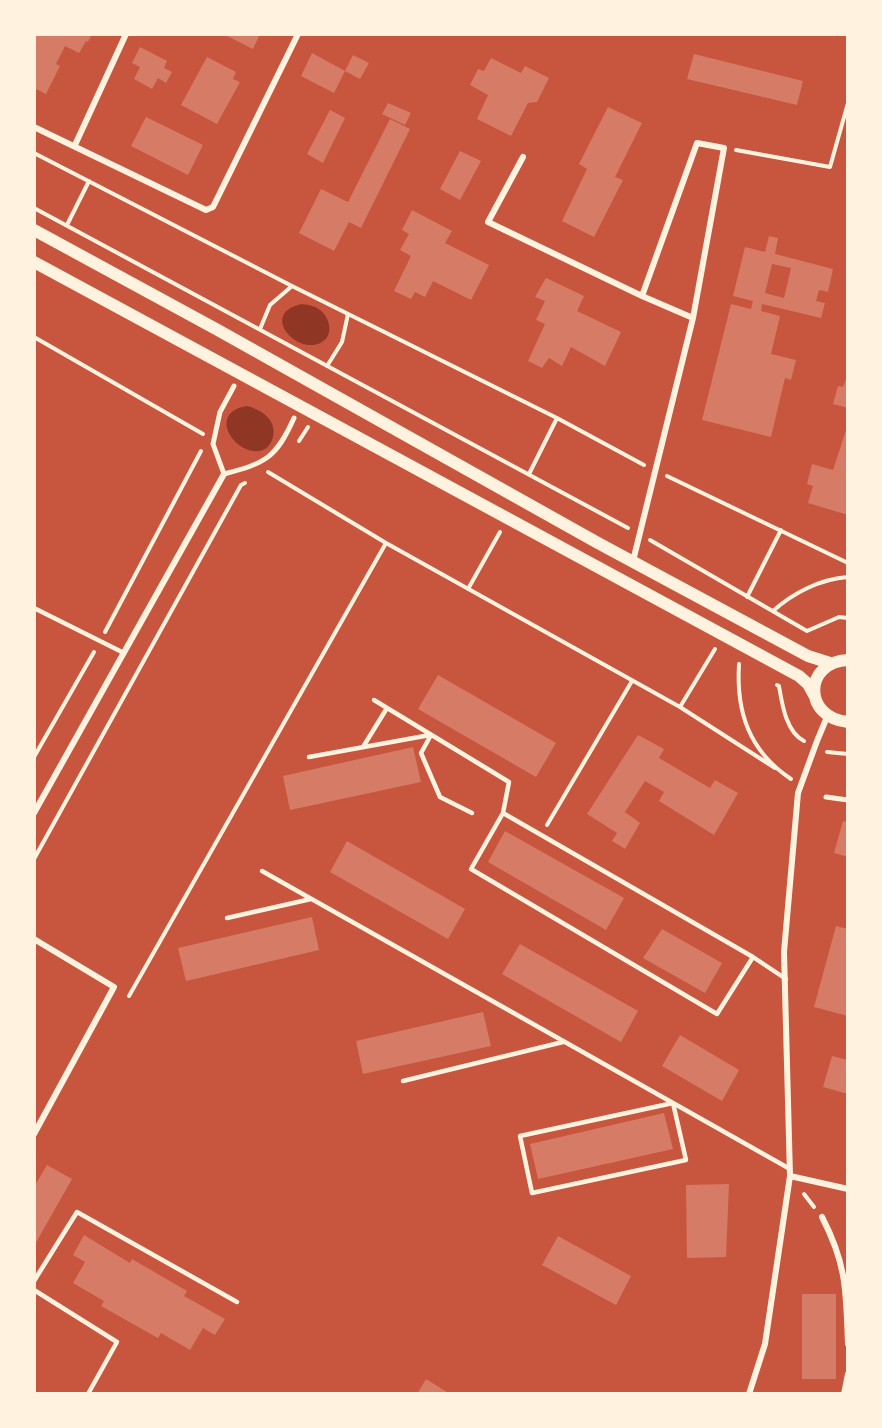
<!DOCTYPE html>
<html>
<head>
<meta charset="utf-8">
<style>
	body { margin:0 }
	#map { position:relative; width:882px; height:1428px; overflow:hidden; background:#c8553d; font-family:"Exo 2",sans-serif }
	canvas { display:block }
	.frame { position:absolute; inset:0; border:36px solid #fff3e0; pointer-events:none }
</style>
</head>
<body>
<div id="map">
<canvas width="882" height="1428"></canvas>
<div class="frame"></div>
</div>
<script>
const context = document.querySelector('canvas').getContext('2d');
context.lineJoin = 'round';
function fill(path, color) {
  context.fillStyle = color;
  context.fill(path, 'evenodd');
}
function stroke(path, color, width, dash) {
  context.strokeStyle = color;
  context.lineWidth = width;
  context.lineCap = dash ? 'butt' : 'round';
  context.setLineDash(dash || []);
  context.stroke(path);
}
const water = new Path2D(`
	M302 304C309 305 315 306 320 310 330 318 334 335 322 342 298 357 258 313 302 304Z
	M247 406C262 410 277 420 273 437 272 441 269 447 265 449 240 462 203 413 247 406Z`);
const building = new Path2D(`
	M34 34H92L88 42 86 41 79 53 65 46 56 64 60 66 46 94 34 88Z
	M223 34H260L253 49Z
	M140 47 167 61 164 68 172 72 166 83 158 78 152 89 134 79 140 67 132 63Z
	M312 53 345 71 334 93 301 76Z
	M694 54 803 81 797 105 687 79Z
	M353 55 369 63 360 79 345 71Z
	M207 57 236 72 233 79 240 82 217 124 181 105Z
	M491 58 521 73 525 66 549 78 537 102 528 103 511 136 477 119 488 95 470 85 478 69 484 71Z
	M388 103 411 113 405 125 382 114Z
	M608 107 642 123 615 177 623 180 594 237 562 221 587 169 579 164Z
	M330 110 345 118 323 163 307 154Z
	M146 117 203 145 188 175 131 146Z
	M390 119 410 129 361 228 349 222 334 251 299 233 321 189 348 202Z
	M460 151 481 161 460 200 440 189Z
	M412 210 452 231 445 243 489 265 471 300 433 281 425 297 415 292 411 299 394 291 411 256 400 250 409 234 402 230Z
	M769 236 778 238 775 254 833 269 828 292 819 290 816 301 825 303 821 318 762 304 761 311 780 316 771 354 796 360 791 380 785 378 771 437 702 420 731 304 751 309 753 301 733 296 745 247 765 252ZM772 264 791 268 784 298 765 293Z
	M546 278 584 296 577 311 621 332 605 366 571 347 562 366 549 358 542 368 528 361 545 324 536 320 545 301 535 297Z
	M848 374V408L833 404 838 386 843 387Z
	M848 424V515L808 503 813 486 807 484 812 464 833 470Z
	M438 675 556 743 536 777 418 709Z
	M638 735 664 749 659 758 710 788 715 780 738 793 714 835 659 801 664 792 645 781 625 812 640 823 625 849 612 841 617 833 587 814Z
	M413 747 421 782 290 810 283 776Z
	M843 821 848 822V857L834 853Z
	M505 831 624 898 606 930 488 862Z
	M347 841 465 909 448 939 330 872Z
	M312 917 319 950 186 981 178 948Z
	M836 926 848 929V1016L814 1007Z
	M662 929 722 963 705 993 643 958Z
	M520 944 638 1011 621 1042 502 974Z
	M483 1012 491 1046 363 1074 356 1041Z
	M680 1035 739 1070 722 1101 662 1066Z
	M832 1056 848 1060V1094L823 1087Z
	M664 1113 673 1149 538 1179 530 1144Z
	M47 1165 72 1179 34 1246V1187Z
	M729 1184 726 1257 687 1258 686 1185Z
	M84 1235 130 1263 132 1259 187 1291 184 1296 225 1319 215 1335 203 1328 190 1350 161 1333 158 1338 101 1306 104 1301 73 1283 85 1262 73 1255Z
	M558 1236 631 1276 616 1305 542 1265Z
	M802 1294H836V1379H802Z
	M426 1379 450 1394H417Z`);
const path = new Path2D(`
	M736 150 830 167 848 103
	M34 153 292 286 557 418 644 465
	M34 208 628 528
	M67 225 89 181
	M260 329 270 305 292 286
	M34 337 203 434
	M327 366 342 342 348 314
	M299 441 308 427
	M268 472 386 543 680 707 775 768
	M529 474 557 418
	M667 476 848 563
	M650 540 807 631 839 617 848 618
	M468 589 500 532
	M747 597 781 530
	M773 611C793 593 820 579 848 577
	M105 632 201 451
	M739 664C736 712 749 751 791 779
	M777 685 779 686C782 704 786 732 804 741
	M680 707 715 649
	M827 752 848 754
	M34 757 94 652
	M547 825 632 681
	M34 859 241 485 245 483
	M129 996 386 543
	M804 1194 814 1207`);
const service = new Path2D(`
	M34 608 124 653
	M374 700 509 782 503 813 753 957 786 979
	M431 735 421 753 440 797 472 813
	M363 747 387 708
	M309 757 430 735
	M503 813 471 869 717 1014 753 957
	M262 871 790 1169
	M227 918 311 899
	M403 1081 563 1042
	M673 1103 686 1160 532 1193 520 1136Z
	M34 1281 77 1212 237 1302
	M34 1290 117 1342 88 1394`);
const pedestrian = new Path2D(`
	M234 386 220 412 213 444 224 474C266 463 276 458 294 418
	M826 797 848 800`);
const minor = new Path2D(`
	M34 127 206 210 213 207 298 34
	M75 145 126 34
	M523 157 488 222 642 296 693 318
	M633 561 693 318 724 148 697 143 642 296
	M34 813 224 474
	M34 939 114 987 34 1134
	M790 1176 848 1189
	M822 1217C847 1265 846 1292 848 1344
	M749 1394 765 1344 790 1176 784 952 798 793 817 741 827 717
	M844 1394 848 1374`);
const secondary = new Path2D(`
	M34 230 216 329 598 543 808 656 830 663
	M34 262 799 676 808 684 814 695
	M848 660C803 662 803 718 848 722`);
fill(water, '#8f3625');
fill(building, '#d67c66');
stroke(path, '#fff3e0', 4);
stroke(service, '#fff3e0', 4.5);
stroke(pedestrian, '#fff3e0', 5);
stroke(minor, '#fff3e0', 6);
stroke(secondary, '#fff3e0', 12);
</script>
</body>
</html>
